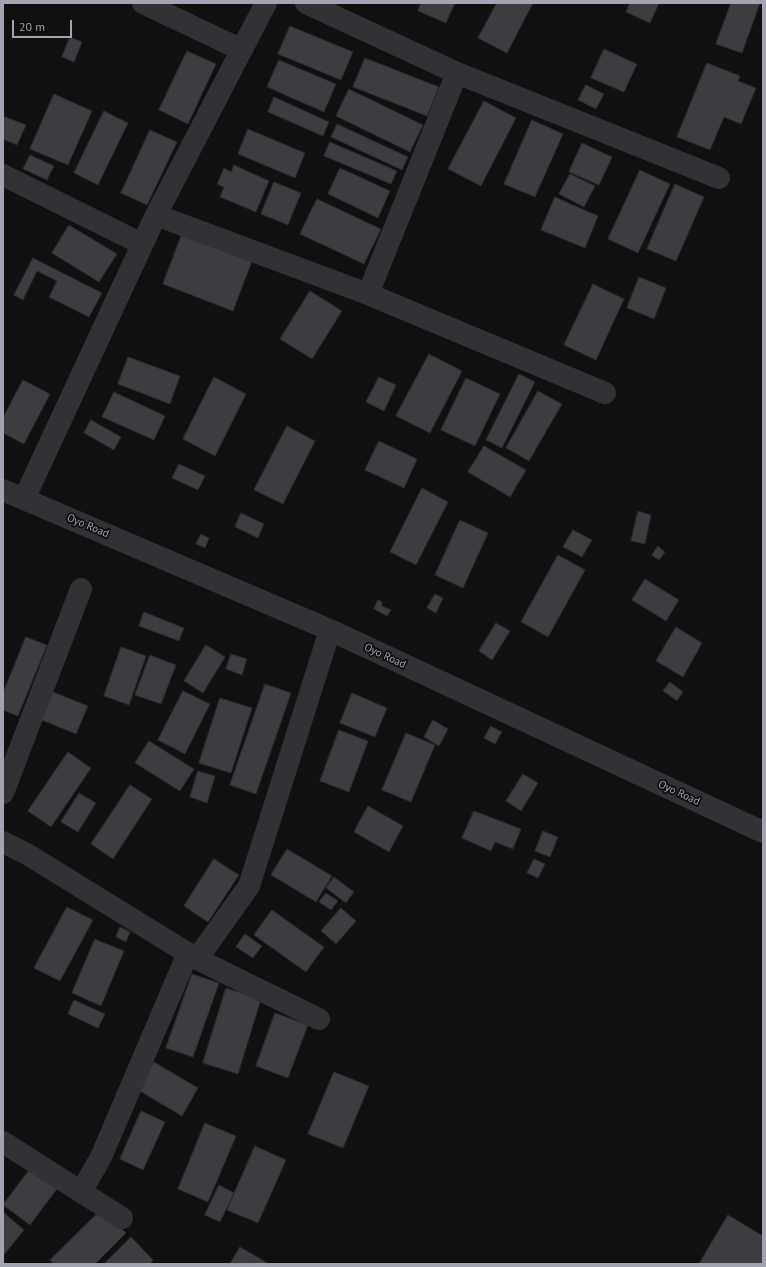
<!DOCTYPE html>
<html>
<head>
<meta charset="utf-8">
<style>
	body { margin:0 }
	#map { position:relative; width:766px; height:1267px; overflow:hidden; background:#101011; font-family:"PT Sans",sans-serif }
	canvas { display:block }
	.frame { position:absolute; inset:0; border:4px solid #a2a4b2; pointer-events:none }
	.scale { position:absolute; left:12px; top:20px; width:60px; height:18px; box-sizing:border-box; border:2px solid #a2a4b2; border-top:0; padding-left:5px; font-size:12px; line-height:14px; white-space:nowrap; color:#a2a4b2; -webkit-text-stroke:3px #0b0b0c; paint-order:stroke }
</style>
</head>
<body>
<div id="map">
<canvas width="766" height="1267"></canvas>
<div class="frame"></div>
<div class="scale">20 m</div>
</div>
<script>
const context = document.querySelector('canvas').getContext('2d');
context.lineJoin = 'round';
function fill(path, color) {
  context.fillStyle = color;
  context.fill(path, 'evenodd');
}
function stroke(path, color, width, dash) {
  context.strokeStyle = color;
  context.lineWidth = width;
  context.lineCap = dash ? 'butt' : 'round';
  context.setLineDash(dash || []);
  context.stroke(path);
}
function drawText(font, color, halo, rows, align = 'center') {
  context.font = font + ' "PT Sans",sans-serif';
  context.lineWidth = 3.5;
  context.setLineDash([]);
  context.textBaseline = 'middle';
  context.strokeStyle = halo;
  context.fillStyle = color;
  for (const [text, x, y, turn = 0] of rows) {
    context.save();
    context.translate(x, y);
    context.rotate((+turn || 0) * Math.PI / 180);
    context.textAlign = isNaN(turn) ? turn : align;
    if (halo) context.strokeText(text, 0, 0);
    context.fillText(text, 0, 0);
    context.restore();
  }
}
const building = new Path2D(`
	M421 3H455L446 23 418 11Z
	M497 3H533L507 53 478 38Z
	M630 3H659L650 23 626 12Z
	M731 3H760L742 53 716 44Z
	M290 26 353 52 341 80 278 54Z
	M70 37 82 42 74 62 62 57Z
	M604 49 637 64 624 92 591 78Z
	M187 51 216 64 188 124 159 110Z
	M365 58 439 87 427 116 353 87Z
	M279 60 336 84 324 112 267 87Z
	M707 63 740 76 738 81 756 88 741 124 724 117 710 150 677 137Z
	M586 85 604 94 596 109 578 100Z
	M349 89 423 125 410 152 336 116Z
	M54 94 92 111 68 165 30 149Z
	M274 97 329 122 323 136 268 112Z
	M484 101 516 118 481 186 448 169Z
	M104 111 128 123 98 185 74 173Z
	M3 116 26 125 17 145 3 139Z
	M532 120 563 134 535 197 504 184Z
	M337 124 408 157 402 170 331 137Z
	M248 129 305 153 295 178 238 154Z
	M150 130 177 142 147 205 121 193Z
	M330 142 397 171 391 184 324 156Z
	M582 143 612 157 599 185 569 172Z
	M30 155 54 166 47 180 23 169Z
	M234 165 269 181 256 212 220 197 224 187 217 184 224 168 231 172Z
	M340 168 390 191 378 218 328 194Z
	M640 170 670 184 638 253 608 239Z
	M570 174 595 186 584 207 559 194Z
	M274 182 301 193 288 225 261 214Z
	M675 184 704 197 676 261 647 249Z
	M555 197 598 216 585 248 541 230Z
	M317 199 381 229 364 264 300 234Z
	M69 225 117 254 99 282 52 253Z
	M182 234 252 261 233 311 163 284Z
	M33 258 102 293 89 317 49 297 57 281 37 271 23 300 14 295Z
	M639 277 666 288 654 319 627 308Z
	M593 284 624 299 596 360 564 345Z
	M310 291 342 311 312 359 280 339Z
	M429 354 462 371 430 433 396 416Z
	M128 357 180 376 170 404 118 384Z
	M519 374 535 382 502 448 486 440Z
	M214 377 246 394 215 456 183 439Z
	M379 377 396 385 384 411 366 402Z
	M466 378 500 394 475 446 441 430Z
	M23 380 50 394 24 444 3 433V418Z
	M538 391 562 404 529 461 506 448Z
	M114 392 165 416 154 440 102 417Z
	M91 420 121 437 114 450 84 433Z
	M287 426 315 441 283 504 254 490Z
	M379 441 417 459 404 488 365 470Z
	M484 446 526 470 510 497 468 472Z
	M179 464 205 476 198 490 172 478Z
	M422 488 448 502 416 565 390 552Z
	M638 511 651 515 645 544 631 541Z
	M241 513 264 524 258 538 235 527Z
	M460 520 488 533 463 588 435 575Z
	M573 530 592 540 582 557 563 547Z
	M201 534 209 538 205 548 196 544Z
	M658 546 665 552 659 560 652 555Z
	M558 555 585 570 548 637 521 622Z
	M645 579 679 600 666 621 632 600Z
	M435 594 443 598 436 613 427 608Z
	M378 600 382 602V606L391 610 387 616 374 609Z
	M144 612 184 628 179 641 139 626Z
	M496 623 510 631 492 660 479 651Z
	M676 627 702 643 683 677 656 661Z
	M26 637 47 645 18 716 3 710V693Z
	M206 645 225 657 203 693 184 681Z
	M121 647 146 656 129 705 104 696Z
	M231 654 247 659 242 675 226 669Z
	M150 655 176 665 161 704 135 695Z
	M670 682 683 692 677 701 663 691Z
	M265 684 291 693 256 794 230 785Z
	M48 690 88 706 76 734 37 718Z
	M183 691 210 704 185 754 158 740Z
	M352 693 387 708 375 737 340 723Z
	M220 698 252 708 231 773 199 763Z
	M433 720 448 729 439 746 424 737Z
	M491 726 502 732 495 744 484 738Z
	M339 730 368 741 349 792 320 781Z
	M406 733 435 745 411 802 382 790Z
	M149 741 194 769 180 791 135 763Z
	M68 752 91 768 51 827 28 811Z
	M198 771 215 776 207 803 190 797Z
	M523 774 538 783 521 811 506 801Z
	M130 785 152 799 113 859 91 844Z
	M79 793 96 803 78 832 61 822Z
	M368 806 403 826 389 852 354 832Z
	M474 811 521 829 513 849 495 842 491 851 462 838Z
	M543 831 558 837 550 857 535 851Z
	M287 849 332 876 316 902 271 875Z
	M214 859 239 875 208 922 184 906Z
	M534 859 545 864 538 878 527 873Z
	M334 877 354 892 346 903 326 888Z
	M326 893 338 901 331 910 319 902Z
	M67 907 93 920 60 981 34 968Z
	M341 908 356 921 336 944 321 931Z
	M272 910 324 947 306 972 254 935Z
	M120 927 130 932 126 942 116 937Z
	M245 934 262 946 253 958 236 947Z
	M95 939 124 951 101 1006 72 993Z
	M192 974 219 983 193 1057 166 1048Z
	M226 988 261 999 238 1074 203 1063Z
	M74 1000 105 1014 98 1028 68 1014Z
	M275 1013 308 1025 288 1078 256 1066Z
	M154 1062 198 1088 182 1116 138 1090Z
	M334 1072 369 1086 343 1148 308 1134Z
	M141 1111 165 1122 143 1170 120 1159Z
	M205 1123 236 1136 208 1202 178 1189Z
	M255 1146 286 1160 258 1223 227 1210Z
	M30 1169 57 1189 30 1225 3 1205Z
	M219 1185 234 1193 220 1222 205 1215Z
	M102 1209 126 1233 95 1264H54L50 1260Z
	M3 1212 24 1230 3 1256Z
	M728 1215 763 1236V1264H699Z
	M131 1237 153 1260 150 1264H104Z
	M240 1247 269 1264H230Z`);
const minor = new Path2D(`
	M143 3 242 50
	M306 3 457 73 719 178
	M3 175 142 244
	M156 215 368 294 605 393
	M368 294 457 73
	M3 490 330 630 763 832
	M24 499 156 215 266 3
	M3 793 81 589
	M3 842 27 854 197 959 319 1019
	M197 959 249 886 330 630
	M3 1142 122 1218
	M81 1192 101 1157 188 953`);
const streetNames = [
	["Oyo Road",88,526,23],
	["Oyo Road",385,656,25],
	["Oyo Road",679,793,25]
];
fill(building, '#3d3d41');
stroke(building, '#2b2a2d', 1);
stroke(minor, '#313136', 22);
drawText('11px', '#a2a4b2', '#0b0b0c', streetNames);
</script>
</body>
</html>
